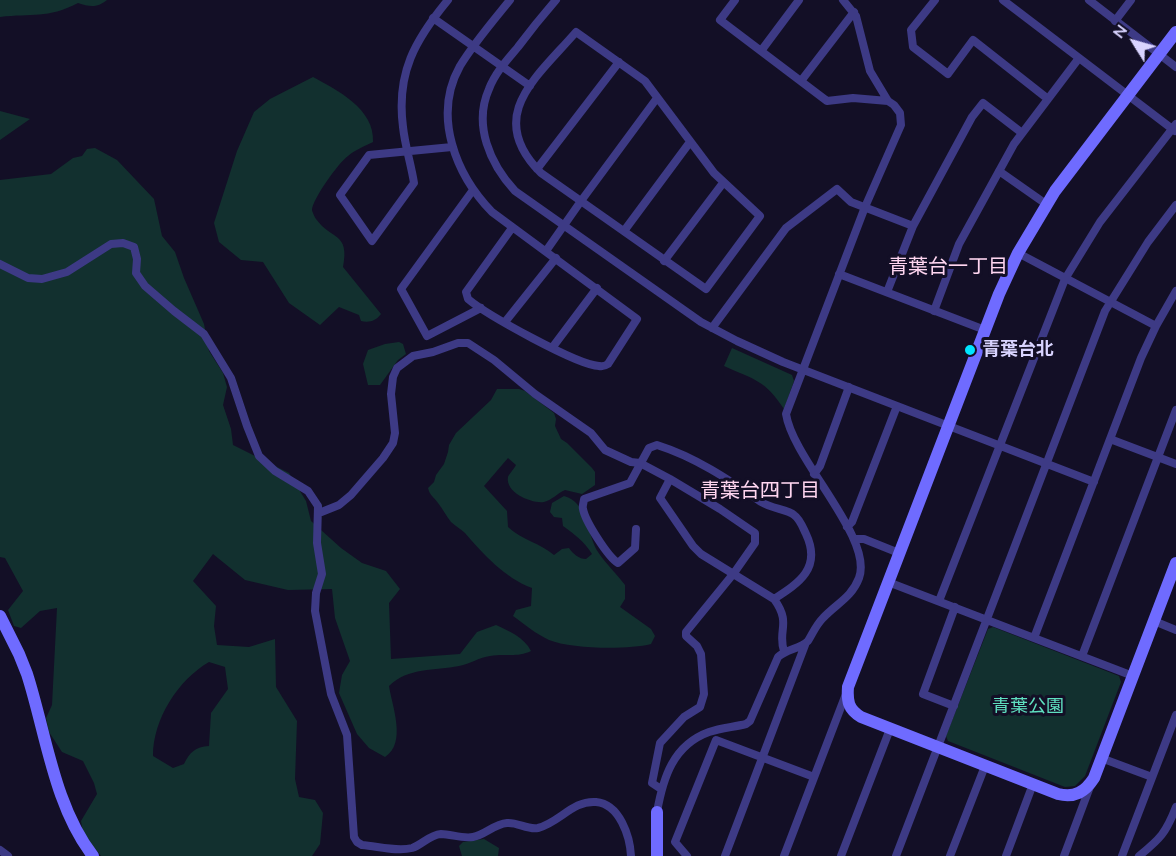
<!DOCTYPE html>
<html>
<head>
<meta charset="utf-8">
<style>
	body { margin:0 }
	#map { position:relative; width:1176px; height:856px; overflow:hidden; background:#130f26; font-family:Mulish,sans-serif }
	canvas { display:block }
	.north { position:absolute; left:1104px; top:12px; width:60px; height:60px; -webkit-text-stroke:4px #130f26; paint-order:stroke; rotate:307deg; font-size:16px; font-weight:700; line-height:24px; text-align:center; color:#d9d4ff }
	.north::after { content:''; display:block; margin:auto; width:21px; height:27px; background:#d9d4ff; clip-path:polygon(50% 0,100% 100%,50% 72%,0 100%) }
</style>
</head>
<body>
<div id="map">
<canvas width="1176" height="856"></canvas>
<div class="north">N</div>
</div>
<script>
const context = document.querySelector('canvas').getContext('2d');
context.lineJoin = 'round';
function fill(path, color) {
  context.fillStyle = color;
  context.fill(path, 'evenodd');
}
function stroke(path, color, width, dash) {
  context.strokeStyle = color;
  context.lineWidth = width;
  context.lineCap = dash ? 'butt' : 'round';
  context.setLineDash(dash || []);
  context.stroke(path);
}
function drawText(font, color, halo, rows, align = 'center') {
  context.font = font + ' Mulish,"Noto Sans JP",sans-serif';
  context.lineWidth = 6;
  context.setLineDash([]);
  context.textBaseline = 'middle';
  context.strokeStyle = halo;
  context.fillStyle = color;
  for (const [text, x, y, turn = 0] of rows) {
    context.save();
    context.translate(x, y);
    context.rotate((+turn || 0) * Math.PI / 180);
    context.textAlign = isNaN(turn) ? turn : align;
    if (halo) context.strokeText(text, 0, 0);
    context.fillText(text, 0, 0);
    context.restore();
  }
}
const green = new Path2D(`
	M0 0H107C97 8 90 7 78 3 47 19 32 13 0 17Z
	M313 77C337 90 375 109 373 142 365 146 355 150 348 156 339 162 312 200 312 210 312 211 315 218 316 219 331 240 350 232 343 267L381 314C376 321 369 323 361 321L359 315 339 307 320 325 289 303 263 262 241 260 219 242 214 223 237 151 254 112 270 99Z
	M0 111 30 119 0 140Z
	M95 148 117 160 154 199 162 236 175 252 184 278 204 324 209 351 223 373 227 387 223 405 231 429 233 445 289 473 306 501 311 521 341 548 362 563 386 571 400 589 389 603 391 659 460 654 477 632 496 625C509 631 524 637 531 651 517 658 505 653 490 656 480 657 470 664 459 666 435 671 408 667 389 686 392 706 407 743 385 757L369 748 357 734 339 693 342 675 350 661 335 618 332 589 288 590 245 580 213 554 193 581 216 606 214 626 217 645 249 647 275 639 276 687 297 721 295 779 299 797 315 800 323 813 320 844 312 856H101L83 833 81 821 97 794 94 783 83 761 62 752 49 732 46 718 52 705 57 608 40 611 21 628 14 626 8 610 23 591 5 558 0 557V180L51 174 73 158 82 156 87 149ZM209 662 225 667 228 689 211 713 209 746C195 747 190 752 184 764L173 768 153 756C153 719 178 680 209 662Z
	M399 342 403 344 406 354 398 360 380 385H368L363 364 368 350 385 344Z
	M732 348 792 375 794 381 784 409C765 380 755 380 724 366Z
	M497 389H519L525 391 554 413 556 419 555 426 561 439 567 443 592 468 595 472V485L582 494 565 490C558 493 552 500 544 502 533 504 505 493 508 477 509 474 514 469 516 465L508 458 484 486 507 511 508 527C522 540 540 543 554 555L562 549 569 548C573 554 579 559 586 559L592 554C585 542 574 534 563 526L562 518 554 517 550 512 552 503 564 496C588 502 587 535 598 552 606 564 617 574 625 585V599L620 607 651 629 655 636 651 644C627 650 571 649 549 640 536 634 524 624 513 616L516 610 531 606 532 588C505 578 483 554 465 533 461 529 455 526 451 522 446 516 443 509 438 503 434 497 430 496 428 488L434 482 436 475 444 464 448 452 449 445 456 433 491 400Z
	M993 627 1119 676 1121 682 1085 776 1075 786 1065 787 948 741 946 736 988 629Z
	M484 839 499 848 498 856H462L459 846 463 842Z`);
const street = new Path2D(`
	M448 0C415 40 396 73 403 127 405 146 411 164 414 183L372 241 340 195 369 155 452 147
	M510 0C493 21 474 43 460 66 432 116 456 175 492 212L637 319 608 364C605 366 603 367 599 366 577 365 487 315 468 299L466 292 512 228
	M556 0C543 15 530 31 518 47 507 60 495 73 489 89 473 125 490 164 515 191L701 322 737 341 783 362 1094 482
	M735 0 720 20 827 101 853 98 888 101
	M935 0 911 30 913 47 948 74 973 40 1048 99
	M1003 0 1175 131
	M1089 0 1176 67
	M433 18 530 86
	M1115 21 1131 0
	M576 32 645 81 714 173 760 216 706 289 541 173C484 116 537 77 576 32Z
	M761 51 799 0
	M801 81 854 12
	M537 169 619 62
	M999 171 1046 204
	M473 190 401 289 427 336 481 308
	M624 231 690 142
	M546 251 581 201 657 98
	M1018 253 1156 326
	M664 261 723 183
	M0 264 28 278 42 279 67 272 111 244 123 243 134 247 137 259 136 273 145 286 174 311 204 334 231 378 247 426 259 456 275 471 308 491 318 506 317 543 322 574 316 593 315 611 331 694 347 735 354 837 357 842 362 845C377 846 397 852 412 848 422 845 429 835 441 834 451 834 462 839 473 837 485 835 494 824 507 823 518 822 527 830 538 828 559 823 573 800 596 802 620 804 630 837 631 856
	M839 274 985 330
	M887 292 913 226 972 117 983 103 1022 133
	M934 311 959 244 1014 144 1079 58
	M505 322 556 258
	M712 328 786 228 837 189 851 202 913 226
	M552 348 597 288
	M1110 439 1176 464
	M814 474 820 466 849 387
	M319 513 339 505 351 495 383 458 393 443 395 433 391 394 393 377 397 368 413 356 433 352 458 343H468L494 360 535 394 591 433 605 450 631 462 640 463 670 479
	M847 527 852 522 897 406
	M636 529 635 548 618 563C608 557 585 521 583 509 582 506 584 502 584 499L630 483 649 448 657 445C695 457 728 479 761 502 772 509 788 509 794 515 800 519 803 528 806 534 822 568 799 583 774 599
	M854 539H864L899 553
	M888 582 1133 676
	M939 601 1065 279 1100 222 1176 124
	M1154 621 1176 630
	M1034 638 1141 358 1156 326 1176 291
	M1082 656 1176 410
	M954 706 923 694 955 607
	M1101 758 1152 777
	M661 789 652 783 660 743 684 717 700 707 704 694 701 654 697 646 686 636V632L734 573 755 543V533L720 509 670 479 660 498 693 546 701 554 774 599C792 624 777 630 784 651
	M657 812C663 778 673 745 709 732 721 728 734 727 746 724L750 721 778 657C787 649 800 649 808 641 813 633 816 625 823 618 836 604 852 597 859 578 874 538 793 460 786 414L865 207 901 125 900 113 894 105 888 101 870 71 856 16 843 0
	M0 850 8 856
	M687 856 675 842 716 740 814 777
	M725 856 805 645
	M784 856 846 694
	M841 856 890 729
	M896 856 1105 311 1148 242 1176 205
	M950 856 985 766
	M1006 856 1033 784
	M1064 856 1091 784
	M1122 856 1176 715
	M1139 856C1160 839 1166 833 1176 807`);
const secondary = new Path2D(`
	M1176 32 1055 191 1018 253 999 294 848 687C847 701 848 709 861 717L1058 794C1075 798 1085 792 1094 778L1176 563
	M0 616 19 654 27 674C46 733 54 806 93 856
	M657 856V812`);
const markers = [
	[970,350,6,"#00e5ff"]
];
const poiNames = [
	["青葉台北",982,350]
];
const parkNames = [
	["青葉公園",1028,707]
];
const neighbourhoodNames = [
	["青葉台一丁目",948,267],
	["青葉台四丁目",760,491]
];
fill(green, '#12302f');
stroke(street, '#3d3a85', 8);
stroke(secondary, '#6f6bff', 12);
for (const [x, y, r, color] of markers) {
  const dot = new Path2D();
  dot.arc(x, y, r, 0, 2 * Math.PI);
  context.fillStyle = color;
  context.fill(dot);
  stroke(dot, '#130f26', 2);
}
drawText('bold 18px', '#d9d4ff', '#130f26', poiNames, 'left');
drawText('18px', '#5fe0c0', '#130f26', parkNames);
drawText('20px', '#ffd6f0', '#130f26', neighbourhoodNames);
</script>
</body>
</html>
